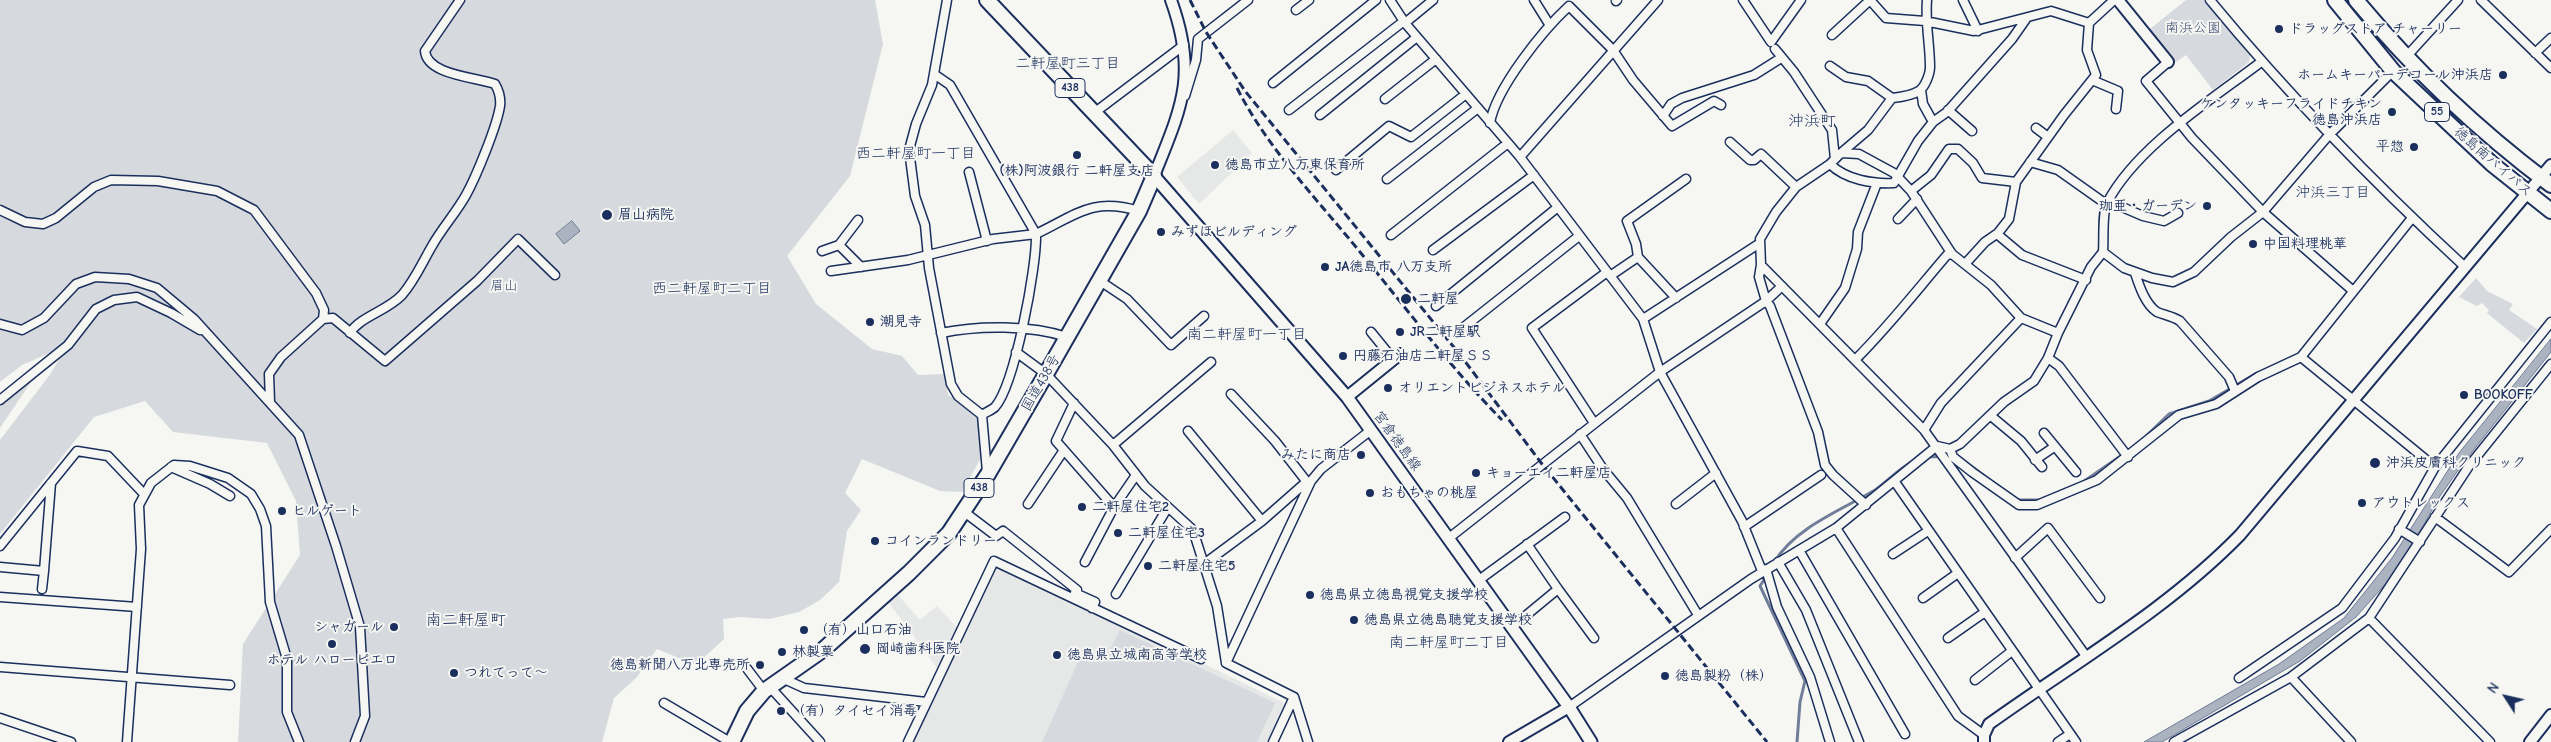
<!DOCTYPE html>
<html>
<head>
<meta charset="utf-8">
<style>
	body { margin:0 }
	#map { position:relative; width:2551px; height:742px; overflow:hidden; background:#f6f6f2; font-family:"Comic Neue",sans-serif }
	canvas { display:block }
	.north { position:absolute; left:2481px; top:672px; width:50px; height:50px; -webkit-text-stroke:4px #f6f6f2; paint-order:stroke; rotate:305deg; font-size:14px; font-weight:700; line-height:20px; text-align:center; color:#1b2f5e }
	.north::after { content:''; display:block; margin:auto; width:18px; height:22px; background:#1b2f5e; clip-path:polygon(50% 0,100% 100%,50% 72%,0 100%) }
</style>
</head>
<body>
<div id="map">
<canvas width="2551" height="742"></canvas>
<div class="north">N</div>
</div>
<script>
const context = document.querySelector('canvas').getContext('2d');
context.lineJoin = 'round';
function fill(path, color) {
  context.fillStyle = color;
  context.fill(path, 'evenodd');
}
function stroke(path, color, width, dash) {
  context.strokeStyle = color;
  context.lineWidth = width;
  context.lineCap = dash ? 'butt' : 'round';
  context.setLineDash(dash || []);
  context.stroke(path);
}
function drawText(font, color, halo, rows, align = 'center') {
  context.font = font + ' "Comic Neue","Klee One",sans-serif';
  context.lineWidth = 4;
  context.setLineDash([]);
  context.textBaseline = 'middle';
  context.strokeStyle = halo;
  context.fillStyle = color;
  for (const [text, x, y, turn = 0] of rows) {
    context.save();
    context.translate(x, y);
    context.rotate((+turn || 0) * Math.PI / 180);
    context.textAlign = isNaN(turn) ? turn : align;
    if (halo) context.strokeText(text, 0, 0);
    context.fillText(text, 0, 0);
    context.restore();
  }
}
const built = new Path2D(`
	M1233 130 1252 153 1199 204 1177 177Z
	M997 564 1287 704 1267 742H912L943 676 889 603 898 595 920 620 937 606 963 634Z`);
const green = new Path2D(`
	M0 0H875L883 44 850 176 787 256 816 304 872 349 902 356 918 375 944 374 948 395 977 412 983 454 962 492 940 491 862 459 845 493 861 510 847 531 839 582 820 600 799 612 769 619 740 617 723 619 724 639 696 665 657 649 637 677 614 698 602 742H238L243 644 300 555 296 501 267 443 173 432 145 401 94 417 0 534V440L49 376 68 345 22 365 0 382Z
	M2186 0H2205L2250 56 2249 62 2213 90 2186 55 2176 62 2150 29Z
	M2476 278 2487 291 2513 304 2509 310 2537 329 2524 343 2487 313 2489 310 2482 303 2477 306 2459 297Z
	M33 379 0 428V406Z
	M1120 630 1275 703 1257 742H1042L1084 649 1105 659Z`);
const water = new Path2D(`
	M572 221 580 231 564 244 556 234Z
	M2551 339V352L2464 462 2440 496 2411 547 2389 580 2356 617 2300 661 2162 742H2144L2279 664 2344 618 2392 558 2459 453Z`);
const stream = new Path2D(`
	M2143 439 2169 414 2209 401 2257 373
	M1926 457 1958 456 1987 478
	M2080 484 2122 455
	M2016 500H2042
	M1775 561C1796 527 1842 510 1875 490 1889 480 1899 468 1915 460
	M1767 575 1760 586 1805 681 1800 702 1797 742`);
const minor = new Path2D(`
	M947 0 932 85 916 124 909 150 915 196 925 225 929 268 951 384 958 396 982 415 987 472
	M1390 0 1405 23 1520 157
	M1534 0 1549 24
	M1658 0 1520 157 1643 319 1660 372 1742 521 1762 571
	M1743 0 1771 42 1801 0
	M1870 0 1886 18 1925 21 1974 31 2051 11 2089 23 2114 0
	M1963 0 1978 31
	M2210 0C2289 96 2374 183 2465 267
	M2481 0 2551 68
	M1616 1 1617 0
	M1296 10 1309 0
	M1405 23 1433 0
	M1832 35 1870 0
	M1775 49 1794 72 1832 130 1835 159
	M2535 53 2551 38
	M2406 57 2458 0
	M2168 62 2146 81 2192 138 2263 212 2352 290
	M1830 66 1846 77 1868 81 1892 98
	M2092 80 2118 91 2116 109
	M1273 83 1376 0
	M1921 90 1923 104 1933 122
	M1185 96 1196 60 1198 39 1248 0
	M1385 99 1436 59
	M1289 110 1404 21
	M1948 110 1972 131
	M1094 113 1184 45
	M1320 115 1417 37
	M1663 116 1671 104 1682 98 1754 75 1781 58
	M1490 123C1496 88 1543 30 1569 6L1613 50 1633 80 1672 126 1714 101 1721 105
	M2036 128 2048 137
	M1730 142 1750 160H1754L1761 154 1796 187
	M1841 153 1868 130 1892 98C1901 97 1911 96 1919 91 1925 87 1930 74 1930 67 1930 44 1925 23 1927 0
	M2030 162 2058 170 2106 204
	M1830 164C1846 180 1873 184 1894 183L1918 141 1933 122 1947 112 2012 39 2026 19
	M1336 170 1389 126 1411 137 1466 94
	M969 172 987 241
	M1387 179 1478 108
	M1911 191 1931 175 1949 149H1958L1973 163 1982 178 2016 182
	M2108 201 2143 216 2164 221 2178 213
	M0 210 25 222 43 224 56 218 94 187 111 180 158 181 217 191 254 210 316 293 324 310 323 319
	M2412 218 2301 357 2435 467
	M1898 219 1917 199
	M858 220 839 245 861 267
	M1997 234 2022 255 2086 280
	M1391 235 1508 143
	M1433 250 1534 175
	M822 251 839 245
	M2103 252C2104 240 2102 212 2107 203 2136 147 2211 100 2261 62
	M1638 257 1676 298
	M1965 264 1985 242 1998 233 2009 219 2016 182 2064 115 2096 75 2087 50 2089 23
	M1761 265 1924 430 2086 656
	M831 271 908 260 993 239 1036 234 950 85 934 74
	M2135 273C2139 285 2145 304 2157 312 2164 315 2172 316 2180 321L2229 377 2235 391
	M1610 276 1638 257 1636 244 1627 221 1686 179
	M1100 281 1127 299 1171 345 1204 316
	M1436 306 1558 207
	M1643 319 1760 243
	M0 324 22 330 44 318 76 284 95 277 129 279 157 288 194 319 299 435 336 546 360 627 365 716 355 742
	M1820 324 1845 288 1857 249 1858 232 1877 183
	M1464 327 1579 236
	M1371 332 1393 359
	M350 333C361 316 387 311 402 295 415 280 422 263 432 246 442 228 456 213 466 195 476 177 497 126 500 106 501 98 499 91 495 84 475 77 427 75 425 51L460 0
	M941 333C979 325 1031 325 1067 337
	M1016 352 1046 374 1113 445 1145 486 1193 530 1217 606 1226 663 1294 697
	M2048 358 2059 366 2128 457
	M1856 359C1889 326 1917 290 1947 255L1952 254
	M1231 394 1275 441 1307 482
	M0 400 68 345 96 309 114 300 137 297 171 313 200 330
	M270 402 269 374 281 357 323 319 333 318 385 361 477 281 518 239 555 275
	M1074 403 1056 441 1114 507 1136 475
	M982 415C986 412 992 410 995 407 1015 384 1037 266 1036 234 1076 215 1092 197 1139 211
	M1991 416 2021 441 2042 467
	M1594 423 1532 328 1607 272
	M1924 430 1941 403 2021 318
	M1188 431 1262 521
	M2044 433 2076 472
	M1580 434 1603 469 1627 498 1698 615
	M1113 445 1211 362
	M1937 446 1950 449 1960 444 2004 402 2034 381 2048 358 2058 333 2091 267 2103 252 2124 268 2152 278 2173 282 2194 272 2231 237 2263 212 2329 135 2393 71
	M1950 449 1953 457 1972 472 2019 505H2037L2097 480 2179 415 2216 404 2258 377 2301 357
	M2035 460 2054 447
	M171 467 210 484 230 496
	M1895 482 2076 742
	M1028 504 1064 450
	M1676 504 1716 473
	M1866 505 1833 475 1825 465 1818 432 1770 306 1766 301 1759 277 1761 265 1760 239 1776 212 1796 187 1830 164 1841 153 1859 154 1894 173 1911 191 1952 254 1991 285 2021 318 2058 333
	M963 511 996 536 1003 531 1077 590 1075 593 1095 602 1092 608
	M2435 517 2509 572 2551 529
	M1744 527 1821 475
	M1836 528 1958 716 1984 735
	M2399 529 2420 542
	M1449 538 1660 372 1766 301 1782 286
	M0 546 77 451 108 456 144 494
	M1799 550 1905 734
	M1893 554 1928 531
	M2015 558 2048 528 2100 598
	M1085 562 1114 507
	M1778 562 1806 610 1859 742
	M1204 564 1262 521 1304 484 1311 481
	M0 567 44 571 51 483
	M1766 569 1777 607 1810 677 1830 742
	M1479 580 1565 517
	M42 589 44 571
	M1558 589 1594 638
	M1116 594 1168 507
	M0 597 137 607
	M1923 598 1958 573
	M2369 618 2469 466 2551 364
	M1512 627 1558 589 1527 544
	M1948 638 1985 612
	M1226 663 1311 481 1321 469 1371 430
	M745 666 764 691
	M0 667 230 685
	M2291 677 2351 742
	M782 678 804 688 926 702
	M2239 678 2342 608 2395 538 2435 467 2551 322
	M1975 680 2012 651
	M770 687 820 742
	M664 703 730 742
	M1569 707 1751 579 1836 528 1937 446
	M0 718 71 742
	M127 742 141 549 139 505 151 483 174 465 190 466 228 478 251 494 260 509 266 526 270 602 287 659V712L299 742
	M908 742 994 561 1201 659
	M1273 742 1294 697 1308 742
	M2058 742 2070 734
	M2174 742 2291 677 2369 618 2490 742`);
const tertiary = new Path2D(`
	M2118 0 2168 62
	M1154 176C1182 106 1198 75 1171 0
	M1347 397 1400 354
	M1509 742 1569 707
	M1984 742V735L1989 724C2074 663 2167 610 2240 535L2551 165
	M2530 742 2551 715`);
const secondary = new Path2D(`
	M1154 176 1347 397 1569 707 1591 742`);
const trunk = new Path2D(`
	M2335 0 2393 71 2492 164 2551 211
	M2356 0C2414 70 2479 131 2551 185
	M732 742 747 711 764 691 824 649 909 573 949 533 988 474 1046 374 1139 211 1154 176 987 0`);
const rail = new Path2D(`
	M1190 0 1206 32 1245 91 1461 356 1542 464 1767 742
	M1237 88C1268 149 1317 199 1360 252 1406 308 1451 368 1502 420`);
const markers = [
	[2279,29,5,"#1b2f5e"],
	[2503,75,5,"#1b2f5e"],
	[2392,112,5,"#1b2f5e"],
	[2414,147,5,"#1b2f5e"],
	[1077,155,5,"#1b2f5e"],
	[1215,165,5,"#1b2f5e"],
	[2207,206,5,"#1b2f5e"],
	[607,215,6,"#1b2f5e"],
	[1161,232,5,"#1b2f5e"],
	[2253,244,5,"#1b2f5e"],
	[1325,267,5,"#1b2f5e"],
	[1406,299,6,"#1b2f5e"],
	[870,322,5,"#1b2f5e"],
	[1400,332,5,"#1b2f5e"],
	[1343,356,5,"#1b2f5e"],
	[1388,388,5,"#1b2f5e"],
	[2464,395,5,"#1b2f5e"],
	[1361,455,5,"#1b2f5e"],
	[2375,463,6,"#1b2f5e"],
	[1476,473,5,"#1b2f5e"],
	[1370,493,5,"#1b2f5e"],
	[2362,503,5,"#1b2f5e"],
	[1082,507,5,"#1b2f5e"],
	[282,511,5,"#1b2f5e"],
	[1118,533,5,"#1b2f5e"],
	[875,541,5,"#1b2f5e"],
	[1148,566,5,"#1b2f5e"],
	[1310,595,5,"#1b2f5e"],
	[1354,620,5,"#1b2f5e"],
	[394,627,5,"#1b2f5e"],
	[804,630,5,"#1b2f5e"],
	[332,644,5,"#1b2f5e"],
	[865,649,6,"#1b2f5e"],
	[782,652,5,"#1b2f5e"],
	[1057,655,5,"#1b2f5e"],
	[760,665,5,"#1b2f5e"],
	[454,673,5,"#1b2f5e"],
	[1665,676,5,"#1b2f5e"],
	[781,711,5,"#1b2f5e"]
];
const shields = [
	[1070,88,30],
	[2437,112,25],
	[979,488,30]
];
const shieldNames = [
	["438",1070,88],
	["55",2437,112],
	["438",979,488]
];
const parkNames = [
	["南浜公園",2193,28],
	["眉山",504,286]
];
const poiNames = [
	["ドラッグストア チャーリー",2289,29],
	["ホームキーパーデコール沖浜店",2493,75,"right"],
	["ケンタッキーフライドチキン",2382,104,"right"],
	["徳島沖浜店",2382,120,"right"],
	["平惣",2404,147,"right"],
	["徳島市立八万東保育所",1225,165],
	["(株)阿波銀行 二軒屋支店",1077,171,"center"],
	["珈亜・ガーデン",2197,206,"right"],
	["眉山病院",618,215],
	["みずほビルディング",1171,232],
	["中国料理桃華",2263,244],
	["JA徳島市 八万支所",1335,267],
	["二軒屋",1417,299],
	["潮見寺",880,322],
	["JR二軒屋駅",1410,332],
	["円藤石油店二軒屋ＳＳ",1353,356],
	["オリエントビジネスホテル",1398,388],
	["BOOKOFF",2474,395],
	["みたに商店",1351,455,"right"],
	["沖浜皮膚科クリニック",2386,463],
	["キョーエイ二軒屋店",1486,473],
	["おもちゃの桃屋",1380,493],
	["アウトレックス",2372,503],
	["二軒屋住宅2",1092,507],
	["ヒルゲート",292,511],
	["二軒屋住宅3",1128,533],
	["コインランドリー",885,541],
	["二軒屋住宅5",1158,566],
	["徳島県立徳島視覚支援学校",1320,595],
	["徳島県立徳島聴覚支援学校",1364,620],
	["シャガール",384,627,"right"],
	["（有）山口石油",814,630],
	["岡崎歯科医院",876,649],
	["林製菓",792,652],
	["徳島県立城南高等学校",1067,655],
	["ホテル ハローピエロ",332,660,"center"],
	["徳島新聞八万北専売所",750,665,"right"],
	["つれてって～",464,673],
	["徳島製粉（株）",1675,676],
	["（有）タイセイ消毒",791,711]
];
const streetNames = [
	["徳島南バイパス",2493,162,41],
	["国道438号",1041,383,-60],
	["宮倉徳島線",1397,441,54]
];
const neighbourhoodNames = [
	["二軒屋町三丁目",1068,64],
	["西二軒屋町一丁目",916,154],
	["沖浜三丁目",2333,193],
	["西二軒屋町二丁目",712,289],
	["南二軒屋町一丁目",1247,335],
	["南二軒屋町二丁目",1449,643]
];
const quarterNames = [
	["沖浜町",1812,121],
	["南二軒屋町",466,620]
];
fill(built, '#e6e7e7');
fill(green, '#d6d9dd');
fill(water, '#abb2c0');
stroke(water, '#717e99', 1);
stroke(stream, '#717e99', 3);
stroke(minor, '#1b2f5e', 11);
stroke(tertiary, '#1b2f5e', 14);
stroke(secondary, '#1b2f5e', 15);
stroke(trunk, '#1b2f5e', 18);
stroke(minor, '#f6f6f2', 8);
stroke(tertiary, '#f6f6f2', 10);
stroke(secondary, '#f6f6f2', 11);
stroke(trunk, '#f6f6f2', 14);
stroke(rail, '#1b2f5e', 3, [8, 4]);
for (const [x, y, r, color] of markers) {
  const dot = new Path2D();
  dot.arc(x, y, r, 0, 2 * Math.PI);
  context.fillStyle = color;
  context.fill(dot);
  stroke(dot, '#f6f6f2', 2);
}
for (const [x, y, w] of shields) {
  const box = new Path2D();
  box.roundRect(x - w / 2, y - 9.5, w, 19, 4);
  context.fillStyle = '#f6f6f2';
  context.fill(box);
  stroke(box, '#1b2f5e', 1);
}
drawText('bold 12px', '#1b2f5e', null, shieldNames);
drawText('14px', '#405177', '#f6f6f2', parkNames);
drawText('bold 14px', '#1b2f5e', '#f6f6f2', poiNames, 'left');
drawText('14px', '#1b2f5e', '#f6f6f2', streetNames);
drawText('15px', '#1b2f5e', '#f6f6f2', neighbourhoodNames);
drawText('16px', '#1b2f5e', '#f6f6f2', quarterNames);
</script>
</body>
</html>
